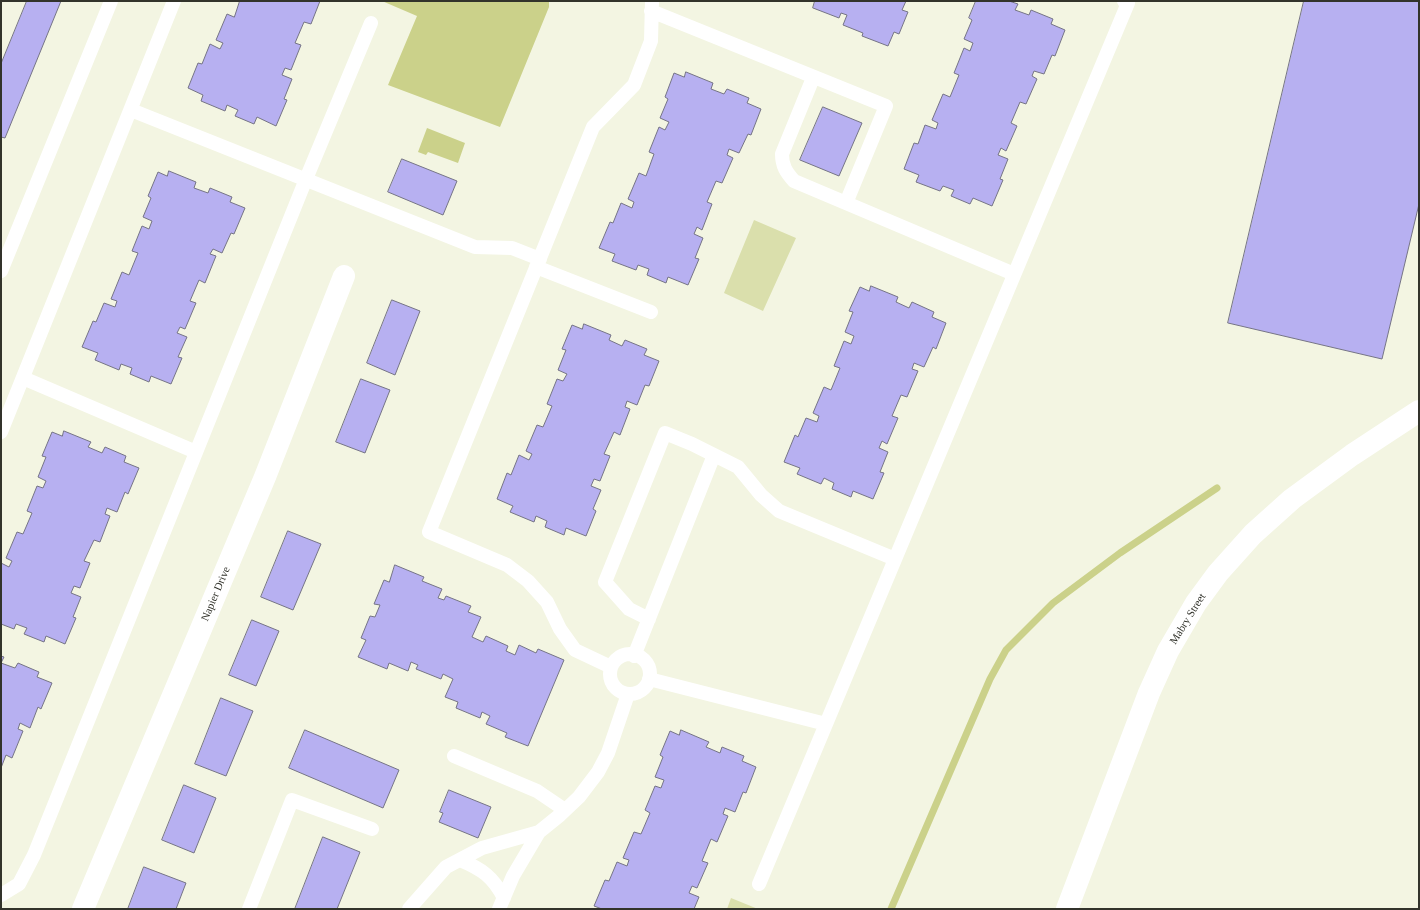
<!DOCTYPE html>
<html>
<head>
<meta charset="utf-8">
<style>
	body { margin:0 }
	#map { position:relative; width:1420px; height:910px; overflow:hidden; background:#f3f5e2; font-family:Georgia,serif }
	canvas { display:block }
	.frame { position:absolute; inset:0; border:2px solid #32332b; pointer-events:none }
</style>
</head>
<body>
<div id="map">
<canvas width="1420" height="910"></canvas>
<div class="frame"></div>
</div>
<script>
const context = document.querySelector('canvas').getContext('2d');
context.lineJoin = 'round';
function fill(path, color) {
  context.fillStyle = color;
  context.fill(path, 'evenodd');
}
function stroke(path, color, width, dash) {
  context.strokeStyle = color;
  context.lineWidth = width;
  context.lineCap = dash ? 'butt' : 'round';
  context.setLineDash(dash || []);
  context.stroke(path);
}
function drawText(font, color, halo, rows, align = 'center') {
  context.font = font + ' Georgia,serif';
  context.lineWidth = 4;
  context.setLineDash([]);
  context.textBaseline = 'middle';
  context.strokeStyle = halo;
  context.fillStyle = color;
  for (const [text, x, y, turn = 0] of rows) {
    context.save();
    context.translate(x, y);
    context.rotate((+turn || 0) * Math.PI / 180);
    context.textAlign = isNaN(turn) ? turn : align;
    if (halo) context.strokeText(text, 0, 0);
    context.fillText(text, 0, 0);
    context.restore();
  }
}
const green = new Path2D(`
	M754 220 796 238 763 311 724 293Z
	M731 898 758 909H727Z`);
const water = new Path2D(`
	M382 1H549V7L500 127 388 85 417 16Z
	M427 128 465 143 458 163 428 152 426 155 418 152Z`);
const stream = new Path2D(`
	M891 909 990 679 1006 650 1053 603 1120 553 1217 488`);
const building = new Path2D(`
	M27 1H61L5 138 1 137V64Z
	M240 1H320L311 24 304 22 295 43 301 45 291 70 285 68 282 75 292 79 284 99 287 100 276 126 257 117 254 124 235 116 238 110 227 105 225 111 201 101 203 95 188 88 198 63 202 64 210 44 220 49 223 43 216 40 227 14 234 17Z
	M815 1H906L902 10 908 12 899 34 894 32 888 46 862 36 863 33 843 25 847 15 841 13 839 18 813 8Z
	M976 1H1009L1018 4 1015 10 1029 15 1031 10 1053 19 1051 24 1065 30 1055 56 1052 55 1044 74 1034 71 1032 76 1037 79 1026 104 1020 102 1011 123 1017 126 1006 151 1001 148 998 155 1008 159 1000 179 1003 180 992 206 973 198 970 204 951 196 954 190 943 186 940 191 916 182 919 175 904 169 914 143 918 144 925 125 936 129 938 123 932 120 943 94 950 97 959 75 954 73 964 48 970 51 973 43 964 39 972 20 969 18Z
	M1304 1H1419V204L1382 359 1228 323Z
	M686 72 713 83 711 89 724 94 727 89 749 98 747 103 761 109 751 135 748 134 739 153 729 149 727 155 733 158 722 183 716 181 707 202 712 204 702 230 697 227 694 234 703 238 695 258 699 259 688 285 668 277 666 283 647 275 649 269 638 265 636 270 612 261 615 254 599 248 610 222 613 223 621 203 632 208 634 202 628 199 639 173 646 176 654 154 649 152 659 127 665 130 669 122 660 118 668 99 665 97 674 73 684 77Z
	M823 107 862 123 839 176 800 160Z
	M402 159 457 181 443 215 388 192Z
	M169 171 196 182 194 188 208 193 210 188 232 197 230 202 245 208 234 234 231 233 222 253 213 249 210 254 216 256 205 283 199 280 190 301 196 303 185 329 180 327 177 333 187 337 178 357 182 358 171 384 151 376 149 382 130 374 132 368 121 364 119 370 95 360 98 353 82 347 93 321 96 322 104 303 115 307 117 301 111 299 122 272 129 275 138 253 132 251 142 226 149 229 152 221 143 217 151 198 148 196 158 172 167 176Z
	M871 286 898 297 896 302 909 308 912 302 934 312 932 317 946 323 936 349 933 347 924 367 914 363 912 369 918 371 907 397 901 395 892 416 898 418 887 444 882 441 879 448 888 452 880 472 884 473 873 499 853 491 851 497 832 489 834 483 824 478 821 484 797 474 800 468 784 462 795 435 798 437 806 418 817 422 819 416 813 413 824 387 831 390 840 368 834 366 844 341 851 344 854 336 845 332 853 312 849 311 860 287 869 291Z
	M392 300 420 311 395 375 367 363Z
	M584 324 611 335 609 340 622 346 625 340 647 349 644 355 659 361 649 386 645 385 637 405 627 401 625 407 630 409 620 435 614 432 604 454 610 456 600 481 594 479 591 486 601 490 593 509 596 511 586 536 566 528 564 535 545 527 547 521 536 516 534 522 510 512 513 506 497 499 507 473 511 475 519 455 529 460 532 454 526 451 537 425 543 427 552 406 547 404 557 379 563 381 567 374 558 370 566 350 562 349 572 325 582 329Z
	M361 379 390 390 365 453 336 442Z
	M64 431 91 442 88 447 102 453 105 447 126 456 124 462 139 468 128 494 125 492 117 512 107 508 105 514 110 516 100 542 94 540 84 561 90 563 80 588 74 586 71 593 81 597 73 617 76 618 65 644 46 636 44 642 24 634 27 628 16 624 14 629 1 624V563L9 567 12 561 6 558 17 532 23 534 32 513 27 511 37 486 43 488 46 481 38 477 46 457 42 456 52 432 62 436Z
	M288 531 321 544 293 610 261 597Z
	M395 565 424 577 422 581 442 589 438 598 444 600 446 596 471 606 468 612 481 617 472 637 483 642 486 636 508 646 506 651 515 655 519 645 536 653 538 649 564 660 528 746 505 737 507 733 486 724 490 716 482 712 480 718 456 708 458 702 445 697 453 679 443 674 441 679 416 669 418 665 411 662 408 671 389 663 387 669 358 657 366 640 361 638 370 616 375 617 380 605 374 604 384 580 389 582Z
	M252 620 279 631 256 686 229 675Z
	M1 656 4 657 1 663 15 668 18 663 39 672 37 677 52 683 41 709 38 707 30 728 20 723 18 729 23 731 12 758 6 755 1 768Z
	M221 698 253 711 226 776 195 764Z
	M305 730 399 770 383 808 289 768Z
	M681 730 709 742 706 747 720 753 722 747 744 756 742 761 756 767 746 793 743 792 735 812 725 808 723 814 728 816 717 842 711 839 702 861 708 863 697 888 692 886 689 893 699 897 694 909H602L594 906 605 880 609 881 617 862 627 866 629 860 623 858 634 832 641 834 650 813 645 810 655 786 661 788 664 780 655 777 663 757 660 755 670 731 679 735Z
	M184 785 216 798 194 853 162 840Z
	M449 790 491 807 478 838 439 822 443 813 440 812Z
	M323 837 360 852 337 909H295Z
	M144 867 186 883 176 909H128Z`);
const lane = new Path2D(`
	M651 11 886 106 846 203
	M813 78 782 154C782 166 786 172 794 181L1014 274
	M131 110 475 247 512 248 540 259
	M536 267 651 312
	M1 271 111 1
	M23 378 196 452
	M1 432 174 1
	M649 619 629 609 605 582 665 433 692 444 738 467 761 495 779 511 895 559
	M610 674a20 20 0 1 1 40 0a20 20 0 1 1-40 0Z
	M634 656 714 455
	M611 667 575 650 560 629 547 602 528 581 507 565 429 532 593 127 634 85 651 41 652 1
	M649 679 826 724
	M454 756 537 791 565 810
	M460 860C482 869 493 877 504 898
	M759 884 1128 3 1124 1
	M1 895 19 884 34 855 306 179 371 23
	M249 909 292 800 372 829
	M409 909 446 867 482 848 539 832
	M499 909 513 876 539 832 560 815 579 797 598 772 608 753 628 694`);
const street = new Path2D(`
	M83 909 265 477 344 276`);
const secondary = new Path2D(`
	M1067 909 1149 693 1168 651 1196 603 1218 573 1253 534 1292 499 1352 455 1419 411`);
const streetNames = [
	["Napier Drive",216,594,-67],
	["Mabry Street",1188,619,-58]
];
fill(green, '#dadfac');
fill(water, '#cbd18a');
stroke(stream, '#cbd18a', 7);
fill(building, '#b7b0f1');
stroke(building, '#757485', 1);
stroke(lane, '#fff', 14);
stroke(street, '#fff', 22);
stroke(secondary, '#fff', 22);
drawText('11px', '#32332b', '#fff', streetNames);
</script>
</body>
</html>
